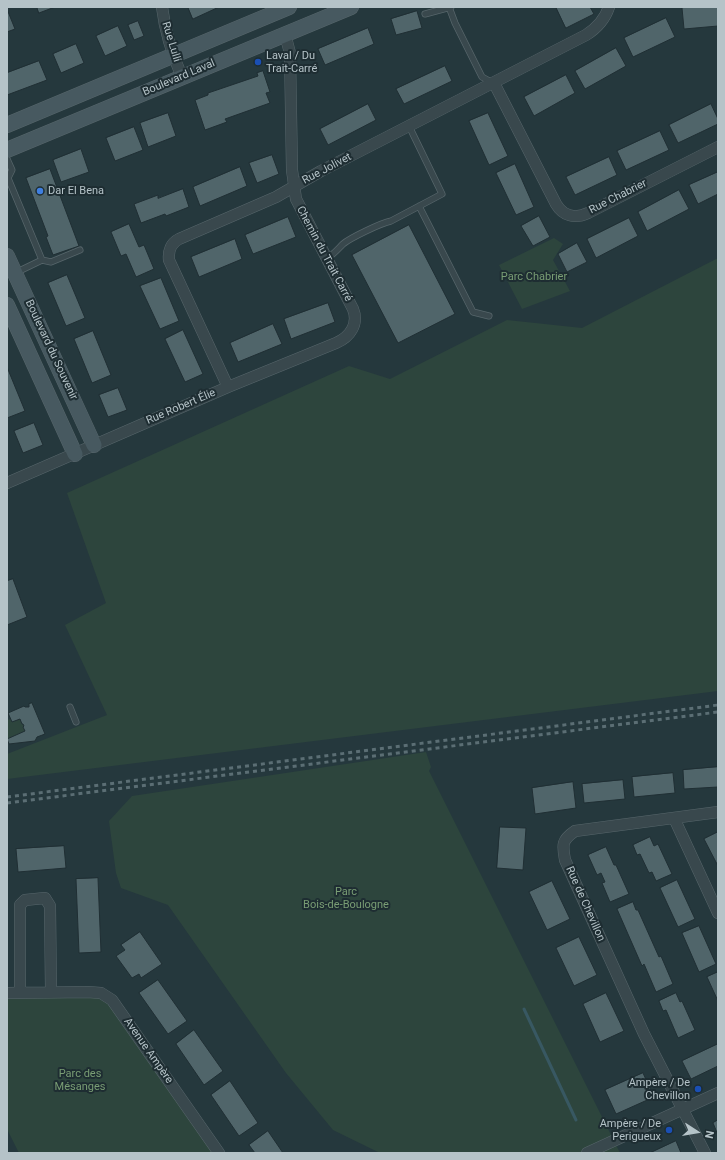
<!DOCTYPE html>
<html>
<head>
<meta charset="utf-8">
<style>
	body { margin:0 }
	#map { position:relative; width:725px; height:1160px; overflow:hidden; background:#25383d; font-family:Roboto,sans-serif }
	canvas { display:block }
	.frame { position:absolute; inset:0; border:8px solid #b5c3c8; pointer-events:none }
	.north { position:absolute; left:677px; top:1112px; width:40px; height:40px; -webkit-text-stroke:3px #1e2d32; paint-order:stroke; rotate:102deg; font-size:11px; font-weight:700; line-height:16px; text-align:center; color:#b5c3c8 }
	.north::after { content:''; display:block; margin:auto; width:14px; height:18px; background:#b5c3c8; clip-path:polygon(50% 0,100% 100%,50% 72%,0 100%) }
</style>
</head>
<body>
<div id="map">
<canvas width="725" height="1160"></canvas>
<div class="frame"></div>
<div class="north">N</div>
</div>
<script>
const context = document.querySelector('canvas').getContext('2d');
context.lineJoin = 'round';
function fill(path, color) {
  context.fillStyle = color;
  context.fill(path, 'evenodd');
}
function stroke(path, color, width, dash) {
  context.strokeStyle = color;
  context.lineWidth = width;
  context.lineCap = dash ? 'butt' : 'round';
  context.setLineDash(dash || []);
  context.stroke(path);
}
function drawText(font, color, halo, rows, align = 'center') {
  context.font = font + ' Roboto,sans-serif';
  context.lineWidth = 4;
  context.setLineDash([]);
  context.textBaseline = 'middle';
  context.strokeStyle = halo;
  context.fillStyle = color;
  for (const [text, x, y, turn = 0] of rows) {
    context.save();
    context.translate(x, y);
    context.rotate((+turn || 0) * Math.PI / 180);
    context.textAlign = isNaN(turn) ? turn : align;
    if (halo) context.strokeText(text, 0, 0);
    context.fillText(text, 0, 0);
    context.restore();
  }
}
const green = new Path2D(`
	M554 238 563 244 553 260 570 291 522 309 499 265Z
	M718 258V691L7 779V754L107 715 65 625 106 603 67 493 349 366 390 379 507 320 582 328Z
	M32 703 45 734 37 737 35 741 7 743V720L11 719 8 713 24 706 25 707H29V704Z
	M426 752 431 767 429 771 620 1153H380L333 1130 286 1073 168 905 121 888 116 873 109 821 132 796Z
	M7 993H101L219 1153H19L7 1129Z`);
const stream = new Path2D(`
	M524 1009 576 1120`);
const building = new Path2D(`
	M37 7H55L39 13Z
	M188 7H219L193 19Z
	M556 7H590L594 14 566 28Z
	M695 7H718V26L684 29 682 8Z
	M7 9 15 29 7 32Z
	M417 11 422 28 396 35 391 19Z
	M666 18 675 37 633 57 624 38Z
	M138 21 144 36 134 40 128 25Z
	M118 26 127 46 105 56 96 36Z
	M368 28 374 44 325 65 318 49Z
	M76 44 84 63 61 73 53 54Z
	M616 48 626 66 585 89 575 71Z
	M39 61 47 80 7 95V73Z
	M445 66 452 81 404 104 396 89Z
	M263 71 270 92 266 93 270 103 225 119 227 122 205 130 195 100 208 95V93L258 76 257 73Z
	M566 75 575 93 534 116 524 97Z
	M368 104 376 120 328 145 320 129Z
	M711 104 718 119V124L678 143 669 125Z
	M168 113 176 136 148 147 140 123Z
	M488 113 508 156 489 165 469 121Z
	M134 127 143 150 115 161 106 138Z
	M660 131 669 150 626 170 617 151Z
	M81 149 89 172 61 182 53 160Z
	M272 155 279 174 257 183 249 163Z
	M609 157 617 175 575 195 566 177Z
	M515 164 534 207 516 215 496 173Z
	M240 167 247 186 200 206 193 187Z
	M50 169 79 246 53 255 46 237 48 236 26 178Z
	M718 172V194L698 204 689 185Z
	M183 189 189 207 166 216 165 214 141 223 134 204 158 195V198Z
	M679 190 689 209 647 231 638 212Z
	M539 216 550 237 533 246 521 226Z
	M288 217 296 237 253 254 245 235Z
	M629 218 638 236 596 258 587 239Z
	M129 224 139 247 144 245 154 269 136 277 126 254 121 256 111 232Z
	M409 225 455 314 398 343 352 255Z
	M235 239 242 259 199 277 191 257Z
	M577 243 587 262 567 272 558 254Z
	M67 275 85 318 66 326 48 283Z
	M161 278 179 321 160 329 140 286Z
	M328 303 335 322 291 339 284 319Z
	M273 324 282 344 238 362 230 343Z
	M183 330 203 374 185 382 165 339Z
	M93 331 111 375 92 383 74 339Z
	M7 367 25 411 7 418Z
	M118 388 127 410 108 417 99 395Z
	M34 423 43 445 23 453 14 431Z
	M13 579 27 617 7 625V581Z
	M32 703 45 734 37 737 35 741 9 744 7 739 25 731 23 727 24 726 23 724H22L20 719 12 722 8 713 24 706 25 707H29V704Z
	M718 767V787L684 789 683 770Z
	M673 773 675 793 634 797 632 777Z
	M623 780 625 799 584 803 582 784Z
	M573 782 576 808 535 814 532 788Z
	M500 827 526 828 523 870 497 868Z
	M718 832V866L704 839Z
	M650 837 654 846 658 844 672 874 656 881 652 872 649 873 640 854 637 855 633 845Z
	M64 846 66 868 18 872 16 849Z
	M606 847 614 865H616L629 894 610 902 602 883 605 882 601 873 597 875 588 855Z
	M98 878 101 952 79 953 76 879Z
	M677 880 695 919 678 927 660 888Z
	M552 881 570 919 547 930 529 892Z
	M633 902 636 910H638L659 957 661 956 673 984 656 992 644 964 642 966 617 909Z
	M699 926 716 964 699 972 682 933Z
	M140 932 162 964 141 978 139 974 132 978 116 956 125 950 121 945Z
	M579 937 597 975 574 986 556 948Z
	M718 972V1001L707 977Z
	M158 980 187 1021 168 1034 139 993Z
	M606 993 624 1031 600 1042 583 1004Z
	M676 993 680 1002 682 1001 695 1030 678 1038 666 1010 663 1011 659 1001Z
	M194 1030 223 1071 204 1085 176 1044Z
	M718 1044V1066L691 1079 682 1061Z
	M643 1073 654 1097 616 1114 605 1090Z
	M230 1081 258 1123 239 1136 211 1095Z
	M718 1120V1135L713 1123Z
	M268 1131 283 1153H255L249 1145Z
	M676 1141 681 1153H650Z`);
const lane = new Path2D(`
	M449 7 455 23 482 77 493 83
	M425 14 451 7
	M7 159 12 170 8 178 42 260 15 273
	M419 206 473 312 489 316
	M326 259C333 255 337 250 343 244 350 238 381 223 391 221L442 194 409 126
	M42 260 51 262 80 250
	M70 707 76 722`);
const street = new Path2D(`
	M162 7C165 32 172 54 182 77
	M494 83 556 204C563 216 575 219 588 213L718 147
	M228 387 169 260C168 251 171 243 179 239L276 197 321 171 586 35C597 28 605 19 609 7
	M7 483 228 387 336 343C350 337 359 324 353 309L296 199 292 170 290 53 285 34
	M674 818 718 913
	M7 993 88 992 101 993 112 1000 219 1153
	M20 993V905L25 900 45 898 50 906 51 992
	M587 1153 718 1093
	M705 1153 644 1034 565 860C562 844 562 840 575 831L718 812`);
const secondary = new Path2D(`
	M7 125 289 7
	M7 150 351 7
	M7 256 94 445
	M7 305 75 454`);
const rail = new Path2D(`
	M7 797 718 705
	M7 803 718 712`);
const markers = [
	[258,62,4,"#1a4fb4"],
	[40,191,4,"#3f7fe0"],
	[698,1089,4,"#1a4fb4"],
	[669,1130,4,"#1a4fb4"]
];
const streetNames = [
	["Rue Lulli",171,42,73],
	["Boulevard Laval",179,78,-23],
	["Rue Jolivet",327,169,-28],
	["Rue Chabrier",618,197,-27],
	["Chemin du Trait Carré",324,254,62],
	["Boulevard du Souvenir",51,350,65],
	["Rue Robert Élie",181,407,-23],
	["Rue de Chevillon",585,904,66],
	["Avenue Ampère",148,1051,55]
];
const poiNames = [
	["Laval / Du",266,56],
	["Trait-Carré",266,69],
	["Dar El Bena",48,191],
	["Ampère / De",690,1083,"right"],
	["Chevillon",690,1096,"right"],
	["Ampère / De",661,1124,"right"],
	["Perigueux",661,1137,"right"]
];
const parkNames = [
	["Parc Chabrier",534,277],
	["Parc",346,892],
	["Bois-de-Boulogne",346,905],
	["Parc des",80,1074],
	["Mésanges",80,1087]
];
fill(green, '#2d453d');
stroke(stream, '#385862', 3);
fill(building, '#50656a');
stroke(building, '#202f34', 1);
stroke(lane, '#57666b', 7);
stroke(street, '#57666b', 12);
stroke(secondary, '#57666b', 16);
stroke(lane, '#39484d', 5.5);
stroke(street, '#39484d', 11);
stroke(secondary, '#475960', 15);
stroke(rail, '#5b6e74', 3, [4, 4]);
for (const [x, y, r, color] of markers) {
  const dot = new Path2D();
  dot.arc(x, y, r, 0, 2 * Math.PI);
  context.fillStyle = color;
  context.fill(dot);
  stroke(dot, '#1e2d32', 1.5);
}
drawText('11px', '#b5c3c8', '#1e2d32', streetNames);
drawText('11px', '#b5c3c8', '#1e2d32', poiNames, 'left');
drawText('11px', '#799d74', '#1e2d32', parkNames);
</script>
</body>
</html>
